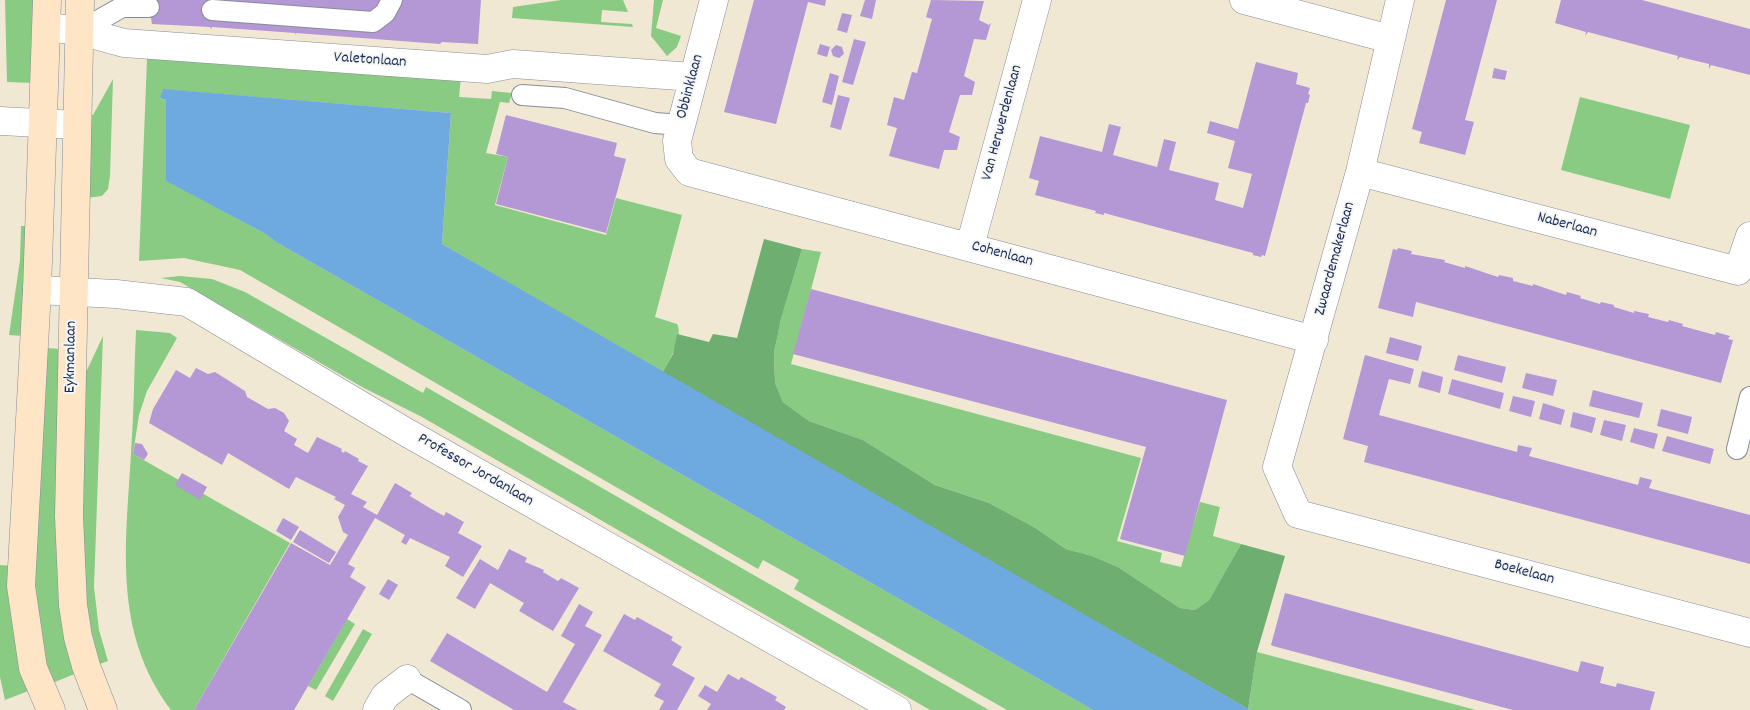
<!DOCTYPE html>
<html>
<head>
<meta charset="utf-8">
<style>
	body { margin:0 }
	canvas { display:block; background:#f1e8d4 }
</style>
</head>
<body>
<canvas width="1750" height="710"></canvas>
<script>
const context = document.querySelector('canvas').getContext('2d');
context.lineJoin = 'round';
function fill(path, color) {
  context.fillStyle = color;
  context.fill(path, 'evenodd');
}
function stroke(path, color, width, dash) {
  context.strokeStyle = color;
  context.lineWidth = width;
  context.lineCap = dash ? 'butt' : 'round';
  context.setLineDash(dash || []);
  context.stroke(path);
}
function drawText(font, color, halo, rows, align = 'center') {
  context.font = font + ' Dekko,sans-serif';
  context.lineWidth = 4;
  context.setLineDash([]);
  context.textBaseline = 'middle';
  context.strokeStyle = halo;
  context.fillStyle = color;
  for (const [text, x, y, turn = 0] of rows) {
    context.save();
    context.translate(x, y);
    context.rotate((+turn || 0) * Math.PI / 180);
    context.textAlign = isNaN(turn) ? turn : align;
    if (halo) context.strokeText(text, 0, 0);
    context.fillText(text, 0, 0);
    context.restore();
  }
}
const green = new Path2D(`
	M5 0H38L35 83 7 82Z
	M561 0H623L628 12 602 10 601 22 632 24 633 27 512 18 513 7Z
	M654 0H663L656 28 681 36 677 47 667 56 651 36Z
	M156 56 461 77 459 97 491 99 492 91 512 93 509 103 500 102 486 153 508 157 495 205 606 235 616 198 682 215 655 317 677 324C684 337 669 361 662 373L442 244 451 113 170 90 160 98 166 100 167 181 264 233 276 242 1093 710H1007L794 589 799 580 763 560 758 569 240 270 184 258 139 261 147 59Z
	M113 79 110 176 108 189 102 196 86 198 88 115H93Z
	M1580 97 1690 125 1670 199 1561 170Z
	M21 226H28L24 336 9 335 20 260Z
	M802 249 821 252 791 364 1141 458 1117 541 1162 553 1160 562 1181 567 1200 502 1220 507 1213 536 1241 544 1209 600 1195 610 1180 608 1118 567 1092 556 1066 549 1034 527 989 503 935 485 863 440 809 421 783 402 775 383 774 353 781 319Z
	M180 276 212 279 245 292 423 393 426 387 989 710H930L422 417 362 387 180 282 161 278Z
	M136 330 170 333 177 338 147 391 139 415 133 454 290 543 194 710H171C112 632 126 543 131 453 134 412 134 371 136 330Z
	M103 336 94 587 99 630 108 661 95 666 83 618 82 370H87Z
	M47 348 61 349 77 673 50 684 32 593Z
	M0 565 12 566 31 690 5 700 0 677Z
	M347 619 355 624 316 690 308 686Z
	M363 629 372 634 333 701 325 696Z
	M1257 652 1476 710H1250L1248 709Z`);
const forest = new Path2D(`
	M764 239 802 249 781 319 774 353 775 383 783 402 809 421 863 440 935 485 989 503 1034 527 1066 549 1092 556 1118 567 1180 608 1195 610 1209 600 1241 544 1285 556 1257 652 1248 709 662 373 673 354 677 334 709 342 713 334 737 338Z`);
const water = new Path2D(`
	M163 89 451 113 442 244 1250 710H1093L276 242 264 233 166 181V100L160 98Z`);
const building = new Path2D(`
	M148 0H481L478 44 442 42 440 44 296 33V35L295 33 212 27 211 29 210 27 152 24Z
	M754 0H826L825 6 808 2 776 124 724 112Z
	M865 0H876L872 19 860 16Z
	M931 0 984 1 979 20 989 25 991 23 986 40 974 39 964 76 975 82 972 95H960L949 132 960 137 957 150H944L939 169 889 156 897 128 887 125 894 97 904 100 912 72 917 73 932 19 926 17Z
	M1446 0H1497L1465 120 1474 122 1465 155 1419 143 1422 132 1412 129Z
	M1561 0H1642L1750 29V75L1711 65 1709 69V64L1680 57 1677 60 1678 56 1588 32 1585 36 1586 32 1555 23Z
	M842 13 852 15 847 33 837 30Z
	M854 39 866 42 853 85 842 82Z
	M820 44 830 47 827 57 817 54Z
	M836 45 842 47 844 54 839 58 833 56 831 50Z
	M1256 62 1298 73 1296 84 1310 88 1308 94 1310 95 1308 103H1306L1265 256 1262 255 1261 257 1253 255V253L1104 213V215L1095 213 1096 211 1035 195 1039 181 1029 178 1040 136 1102 152 1109 124 1121 127 1113 155 1157 167 1164 139 1176 142 1169 170 1219 183 1215 200 1243 208 1252 174 1228 168 1235 141 1207 133 1210 121 1238 129Z
	M1494 68 1507 71 1505 80 1492 78Z
	M830 73 839 76 832 105 822 102Z
	M838 95 850 98 841 130 830 127Z
	M506 115 617 143 614 156 626 159 606 233 496 204 508 157 496 154Z
	M1398 248 1412 251 1411 254 1445 260 1444 262 1465 268V266L1498 277 1499 275 1513 278V281L1533 286V284L1566 295 1567 292 1581 296 1580 298 1600 304 1601 302 1614 305V307L1634 313V311L1649 314 1648 317 1668 322 1669 320 1683 324 1682 326 1715 335 1716 332 1730 336 1728 339 1733 340 1721 383 1416 302 1413 317 1378 308 1393 249 1397 250Z
	M811 289 1227 400 1185 556 1120 539 1146 447 793 354Z
	M1390 337 1422 346 1418 361 1386 353Z
	M1365 355 1414 369 1410 384 1389 379 1379 415 1517 452 1518 445 1532 448 1529 456 1638 485 1640 477 1652 480 1649 488 1750 515V564L1364 462 1368 446 1343 439Z
	M1458 355 1506 367 1502 383 1454 370Z
	M196 368 208 374 215 372 245 391 247 397 268 409 275 408 284 413 289 421 284 431 297 439 294 445 308 453 317 437 342 449 341 451 344 453 345 451 359 459 358 461 368 466 351 494 367 502 363 507 377 515 395 483 412 493 410 496 428 507 444 516 446 512 464 522 458 533 482 546 463 577 445 566 450 557 410 538 406 545 401 542 405 535 375 518 348 564 355 568 350 577 366 587 294 710H194L291 543 330 565 348 535 343 532 338 517 345 505 334 499 336 497 296 477 289 489 228 453 222 465 149 423 153 409 176 370 190 378Z
	M1422 371 1443 377 1440 393 1418 387Z
	M1526 373 1557 380 1553 396 1522 388Z
	M1452 379 1504 393 1500 409 1448 394Z
	M1593 390 1643 403 1639 418 1589 406Z
	M1513 396 1535 401 1531 417 1509 411Z
	M1543 403 1565 410 1561 425 1539 419Z
	M1661 409 1692 417 1688 434 1657 426Z
	M1573 412 1596 418 1592 433 1570 427Z
	M1604 420 1626 425 1622 441 1600 435Z
	M1634 428 1658 434 1654 449 1630 442Z
	M1667 436 1714 449 1710 464 1662 451Z
	M135 443 142 444 148 454 144 460 133 454Z
	M182 473 207 487 200 500 175 485Z
	M283 518 299 527 291 540 276 531Z
	M300 530 336 552 329 563 293 542Z
	M509 549 527 558 525 562 544 570 543 572 558 581 561 578 579 588 553 631 519 611 524 603 490 583 475 609 456 598 480 559 498 570Z
	M388 579 398 585 389 600 379 594Z
	M1285 593 1578 672 1581 661 1604 667 1600 683 1616 687 1617 683 1655 692 1650 710H1513L1273 646 1271 645Z
	M579 604 593 612 585 626 602 635 563 702 578 710H514L430 661 447 633 547 692 575 644 561 636Z
	M624 614 635 620 637 617 673 637 671 640 682 647 672 665 695 678 677 710H659L664 701 654 696 661 684 603 651Z
	M728 674 739 680 741 677 777 697 775 700 786 707 784 710H707L711 704 698 696 705 685 717 692Z`);
const lane = new Path2D(`
	M212 10 373 22 385 13 392 0
	M80 31 122 7H149
	M522 95 565 98 655 123 681 125
	M1737 449 1750 397
	M407 679 461 710`);
const street = new Path2D(`
	M714 0 677 141 679 159 689 172 1314 340
	M1244 0 1390 39
	M1400 0 1360 172 1277 467 1298 514 1750 633
	M47 27 80 31 124 43 487 69 513 64 693 77
	M0 121 77 125
	M1360 172 1738 271 1750 236
	M970 246 1037 0
	M37 290 116 294 187 302 404 431 897 710
	M377 710 385 696 407 679`);
const secondary = new Path2D(`
	M47 0 37 290 21 586 33 668 51 710
	M80 0 69 516 73 605 78 637 86 666 103 710`);
const streetNames = [
	["Valetonlaan",370,61,4],
	["Obbinklaan",691,87,-75],
	["Van Herwerdenlaan",1003,123,-75],
	["Naberlaan",1567,226,15],
	["Cohenlaan",1002,255,15],
	["Zwaardemakerlaan",1336,259,-75],
	["Eykmanlaan",72,357,-89],
	["Professor Jordanlaan",475,471,30],
	["Boekelaan",1524,573,15]
];
fill(green, '#89cb83');
fill(forest, '#6eaf71');
fill(water, '#6ea9df');
fill(building, '#b497d5');
stroke(lane, '#868c99', 22);
stroke(street, '#868c99', 29);
stroke(secondary, '#868c99', 29);
stroke(lane, '#fff', 20);
stroke(street, '#fff', 28);
stroke(secondary, '#fde5c5', 28);
drawText('16px', '#1b2f5e', '#f6f6f2', streetNames);
</script>
</body>
</html>
